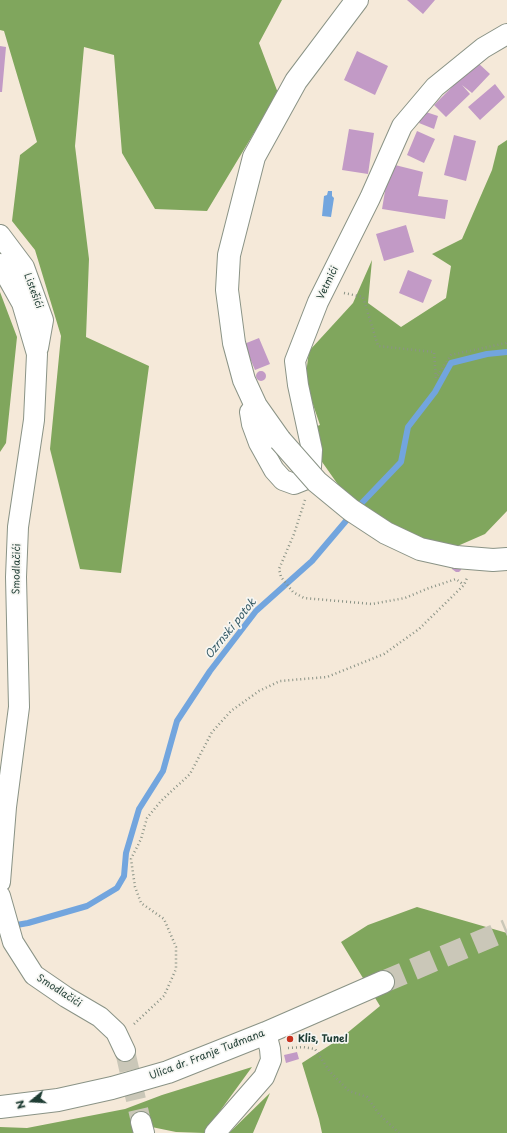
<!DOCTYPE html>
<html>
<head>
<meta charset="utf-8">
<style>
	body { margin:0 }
	#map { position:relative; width:507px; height:1133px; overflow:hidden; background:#f5e9d9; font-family:"Playpen Sans",sans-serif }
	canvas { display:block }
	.north { position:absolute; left:12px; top:1081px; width:40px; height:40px; -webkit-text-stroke:3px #f6f6f2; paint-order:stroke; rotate:252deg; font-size:11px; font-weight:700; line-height:16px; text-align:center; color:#1f3d34 }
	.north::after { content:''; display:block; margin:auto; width:14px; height:18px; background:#1f3d34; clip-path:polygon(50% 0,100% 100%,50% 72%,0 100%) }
</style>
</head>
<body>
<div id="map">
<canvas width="507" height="1133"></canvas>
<div class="north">N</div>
</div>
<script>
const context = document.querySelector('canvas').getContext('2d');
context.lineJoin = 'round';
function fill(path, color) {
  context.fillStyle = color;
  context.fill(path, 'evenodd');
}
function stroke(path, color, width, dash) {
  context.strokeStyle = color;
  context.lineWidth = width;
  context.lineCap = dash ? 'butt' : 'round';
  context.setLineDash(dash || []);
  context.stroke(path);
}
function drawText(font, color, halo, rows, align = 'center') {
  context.font = font + ' "Playpen Sans",sans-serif';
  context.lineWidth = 3.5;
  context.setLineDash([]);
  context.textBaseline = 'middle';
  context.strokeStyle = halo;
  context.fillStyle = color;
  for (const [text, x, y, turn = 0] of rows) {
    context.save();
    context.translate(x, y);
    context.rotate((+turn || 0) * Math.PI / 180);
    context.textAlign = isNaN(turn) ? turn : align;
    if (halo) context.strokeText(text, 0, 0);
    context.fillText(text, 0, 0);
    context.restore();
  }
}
const forest = new Path2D(`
	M0 0H282L259 43 278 93 207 211 155 209 122 153 114 55 84 47 75 146 89 259 86 337 149 366 121 573 80 569 50 449 61 336 35 250 12 221 20 155 37 142 4 31 0 30Z
	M507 140V511L485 534 453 548 428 543 399 530 367 509 339 486 320 459 312 428 320 425 305 381 309 351 353 303 372 260 368 303 401 327 446 298 451 266 432 254 462 239 492 170 498 146Z
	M0 292 17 337 6 443 0 452Z
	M417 907 507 933V1133H322L319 1119 302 1063 341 1038 380 1006 341 942 368 925Z
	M252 1067 204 1133 176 1132 137 1124 140 1133H0V1127L27 1128 125 1109 162 1095Z
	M270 1093 253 1133H229Z`);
const water = new Path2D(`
	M328 191H332V196L334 198 331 217 322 216 324 196 327 195Z`);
const stream = new Path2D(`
	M357 508 401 462 408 427 435 392 451 363 487 354 507 352
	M11 926 28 923 87 906 117 888 124 876 126 853 139 809 163 771 177 721 210 671 256 611 312 561 351 515`);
const building = new Path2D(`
	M407 0H435L423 14Z
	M0 46 6 47 2 92H0Z
	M357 51 388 66 375 95 344 80Z
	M477 62 490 74 472 93 462 85 470 94 446 117 434 105Z
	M495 84 505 97 480 120 468 107Z
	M423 111 438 116 434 129 419 123Z
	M349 129 374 133 368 174 342 170Z
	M417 131 435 139 424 163 407 155Z
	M454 135 476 141 466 181 444 175Z
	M391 164 423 172 418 196 448 200 445 219 382 209 385 191Z
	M406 225 414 252 384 261 376 234Z
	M408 270 432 280 423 303 399 293Z
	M259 338 270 364 255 370 244 344Z
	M256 376a5 5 0 1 1 10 0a5 5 0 1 1-10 0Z
	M452 566H462L461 570 459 572H456L452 569Z
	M297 1052 299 1059 286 1063 284 1055Z`);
const streetTunnel = new Path2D(`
	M125 1051 141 1122`);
const secondaryTunnel = new Path2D(`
	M383 982 507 930`);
const path = new Path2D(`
	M344 293 363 297 378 346 434 352 436 378 451 355 506 343 507 342
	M305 500 294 534 279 569 281 577 293 592 304 598 372 604 405 598 429 588 456 579 464 585
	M134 1024 164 996 176 969V947L164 919 141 903 135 887 131 859 141 839 147 818 161 801 190 774 212 732 231 711 259 691 280 681 327 677 384 654 419 629 464 585 467 578
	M288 1048 303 1047 315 1049 330 1072 349 1091 367 1097 379 1114 399 1133`);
const street = new Path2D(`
	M0 235 24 267 43 320 38 348
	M0 264 22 303 37 354 34 420 18 527 16 577 19 707 6 807 0 882
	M256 406 250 412 252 424 259 443 274 470 283 480 294 484 304 480 311 467 312 450 298 385 295 361 318 302 370 198 402 126 435 87 483 48 507 34
	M0 896 13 942 34 975 66 997 100 1017 116 1032 125 1051
	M141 1122 144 1133
	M215 1133 264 1077 271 1060 270 1049 266 1033`);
const secondary = new Path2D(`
	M280 440 256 406 244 380 234 343 227 290 229 255 254 157 296 81 357 0
	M456 557 493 560 507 559
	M0 1107 58 1100 112 1088 168 1072 266 1033 383 982`);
const secondaryBridge = new Path2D(`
	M280 440 317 482 351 510 386 533 420 549 456 557`);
const markers = [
	[290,1039,4,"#c8321e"]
];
const streetNames = [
	["Vetmići",328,283,-64],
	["Listešići",33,291,70],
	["Smodlačići",17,569,-89],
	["Smodlačići",59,991,33],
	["Ulica dr. Franje Tuđmana",207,1055,-21]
];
const poiNames = [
	["Klis, Tunel",298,1039]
];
const waterNames = [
	["Ozrnski potok",231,629,-51]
];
fill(forest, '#80a65d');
fill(water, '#72a5de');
stroke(stream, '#72a5de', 6);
fill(building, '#c29ac6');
stroke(streetTunnel, '#cac7b8', 20, [20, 10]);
stroke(secondaryTunnel, '#cac7b8', 22, [22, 11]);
stroke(street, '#8a9386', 22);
stroke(secondary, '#8a9386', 24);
stroke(path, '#8a9386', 2.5, [1, 3]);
stroke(street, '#fff', 20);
stroke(secondary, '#fff', 22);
stroke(secondaryBridge, '#8a9386', 24, []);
stroke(secondaryBridge, '#fff', 22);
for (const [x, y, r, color] of markers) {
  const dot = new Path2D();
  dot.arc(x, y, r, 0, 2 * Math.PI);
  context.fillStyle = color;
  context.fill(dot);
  stroke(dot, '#f6f6f2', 1.5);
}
drawText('10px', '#1f3d34', '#f6f6f2', streetNames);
drawText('bold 10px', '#1f3d34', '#f6f6f2', poiNames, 'left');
drawText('italic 11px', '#385c67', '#f6f6f2', waterNames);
</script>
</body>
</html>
